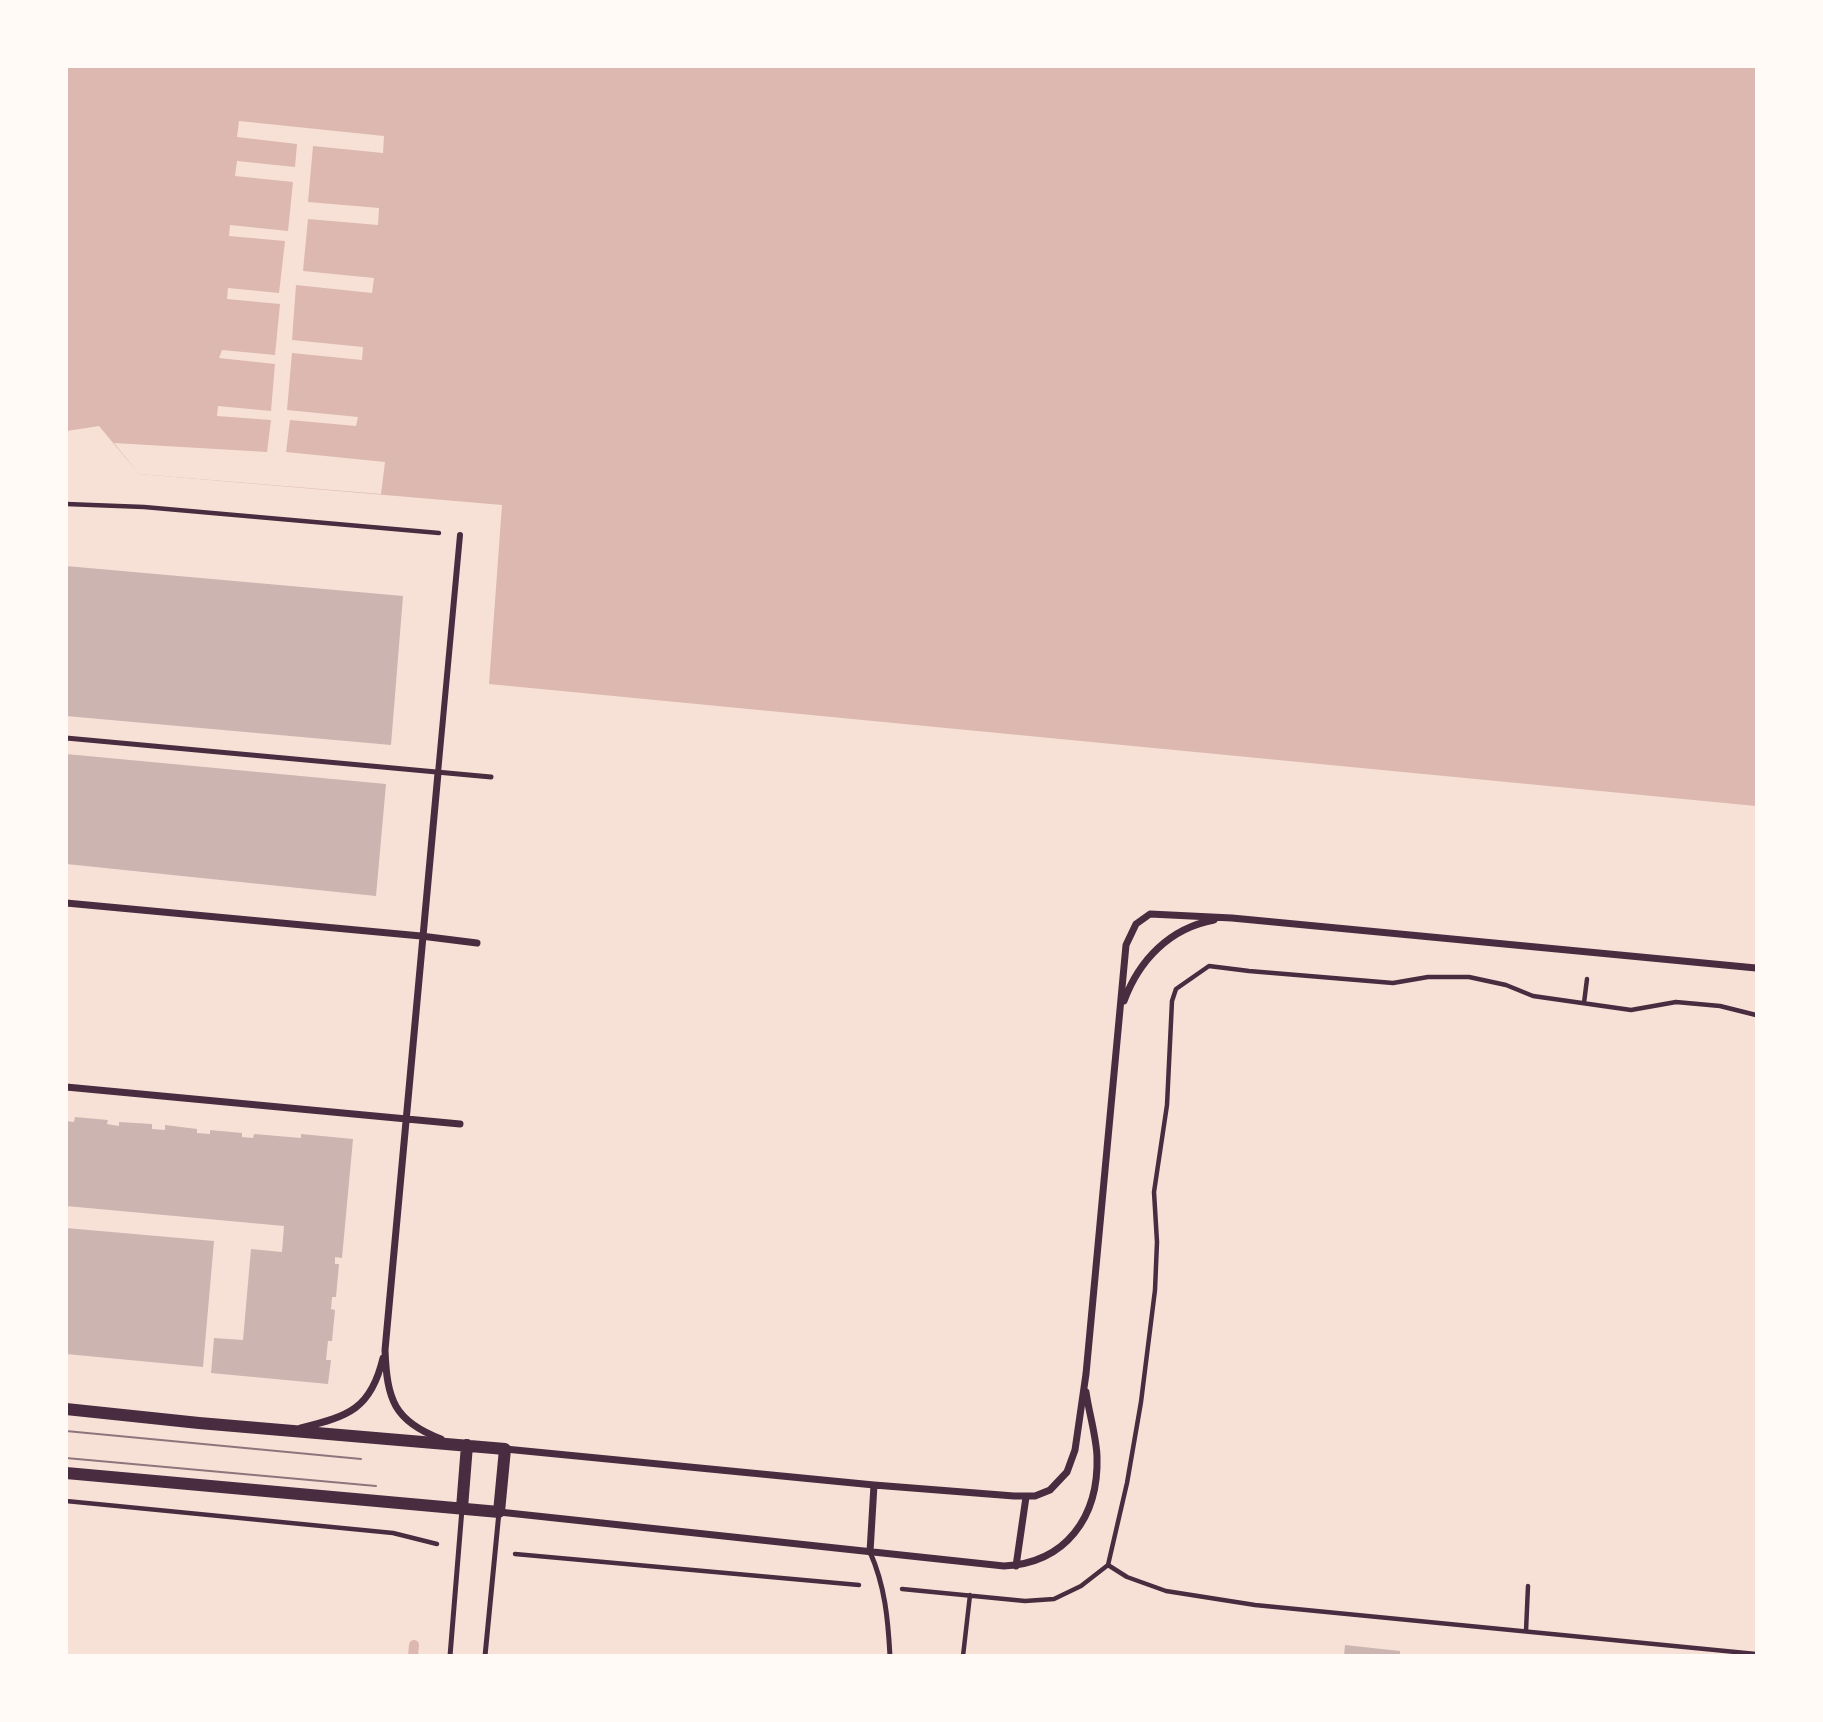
<!DOCTYPE html>
<html>
<head>
<meta charset="utf-8">
<style>
	body { margin:0 }
	#map { position:relative; width:1823px; height:1722px; overflow:hidden; background:#f7e1d7; font-family:Overpass,sans-serif }
	canvas { display:block }
	.frame { position:absolute; inset:0; border:68px solid #fffaf5; pointer-events:none }
</style>
</head>
<body>
<div id="map">
<canvas width="1823" height="1722"></canvas>
<div class="frame"></div>
</div>
<script>
const context = document.querySelector('canvas').getContext('2d');
context.lineJoin = 'round';
function fill(path, color) {
  context.fillStyle = color;
  context.fill(path, 'evenodd');
}
function stroke(path, color, width, dash) {
  context.strokeStyle = color;
  context.lineWidth = width;
  context.lineCap = dash ? 'butt' : 'round';
  context.setLineDash(dash || []);
  context.stroke(path);
}
const water = new Path2D(`
	M67 67H1756V806L489 684 502 505 139 474 99 426 67 431Z`);
const pier = new Path2D(`
	M239 121 384 136 383 153 313 146 308 202 379 208 378 225 308 219 303 271 374 278 372 293 296 285 292 340 363 347 362 360 292 353 287 410 358 417 356 426 290 420 286 452 385 462 381 494 139 474 114 443 267 452 271 420 217 416 218 406 271 411 275 364 219 358 222 350 275 355 280 304 227 299 228 288 279 293 285 241 229 236 230 225 288 231 293 182 235 176 237 161 295 167 297 144 237 137Z`);
const stream = new Path2D(`
	M413 1656 414 1645`);
const building = new Path2D(`
	M66 566 403 596 391 745 66 716Z
	M66 754 386 784 376 896 66 864Z
	M75 1117 108 1120 107 1124 119 1126V1122L152 1124V1129L165 1130V1125L197 1129V1133L210 1134V1130L242 1133V1137L253 1138 254 1134 301 1138V1134L353 1139 342 1258 335 1257V1264H339L336 1297H332L331 1309 335 1310 332 1341H328L326 1360H331L328 1384 211 1373 214 1338 243 1340 251 1249 282 1252 284 1226 66 1206V1121L74 1122Z
	M66 1228 214 1241 203 1367 66 1354Z
	M1345 1645 1400 1651V1656H1344Z`);
const path = new Path2D(`
	M66 504 144 507 439 533
	M1584 1003 1587 979
	M66 1501 393 1533 437 1544
	M515 1554 859 1585
	M1108 1565 1127 1577 1166 1591 1255 1605 1756 1654
	M902 1589 1025 1601 1054 1599 1081 1586 1108 1565 1127 1483 1141 1402 1155 1290 1157 1242 1154 1192 1167 1105 1172 1001 1176 989 1209 966 1249 971 1393 983 1428 977H1469L1506 985 1533 996 1631 1010 1676 1002 1720 1006 1756 1015
	M1526 1631 1528 1586
	M963 1656 970 1595`);
const service = new Path2D(`
	M66 738 491 777
	M870 1552C885 1586 888 1619 890 1656
	M450 1656 462 1509
	M485 1656 499 1512`);
const pedestrian = new Path2D(`
	M438 773 460 535`);
const minor = new Path2D(`
	M438 773 385 1350C387 1400 394 1421 441 1439
	M66 903 421 936 477 943
	M1124 1001C1139 960 1170 928 1214 920
	M66 1087 460 1124
	M301 1428C349 1416 371 1409 383 1358
	M505 1449 874 1485 1014 1496H1035L1050 1490 1067 1472 1075 1450 1086 1374 1126 945 1136 924 1150 914 1232 918 1756 968
	M499 1512 1004 1566C1066 1563 1099 1517 1097 1456 1096 1435 1089 1413 1086 1392
	M870 1552 874 1485
	M1016 1566 1026 1497`);
const tertiary = new Path2D(`
	M66 1409 199 1423 505 1449 499 1512 66 1473
	M462 1508 467 1445`);
const tram = new Path2D(`
	M66 1431 361 1459
	M66 1458 376 1486`);
fill(water, '#dcb8b0');
fill(pier, '#f7e1d7');
stroke(stream, '#dcb8b0', 10);
fill(building, '#ccb4b1');
stroke(path, '#4a2c40', 4.5);
stroke(service, '#4a2c40', 5);
stroke(pedestrian, '#4a2c40', 6);
stroke(minor, '#4a2c40', 7);
stroke(tertiary, '#4a2c40', 12);
stroke(tram, '#8f747c', 2);
</script>
</body>
</html>
